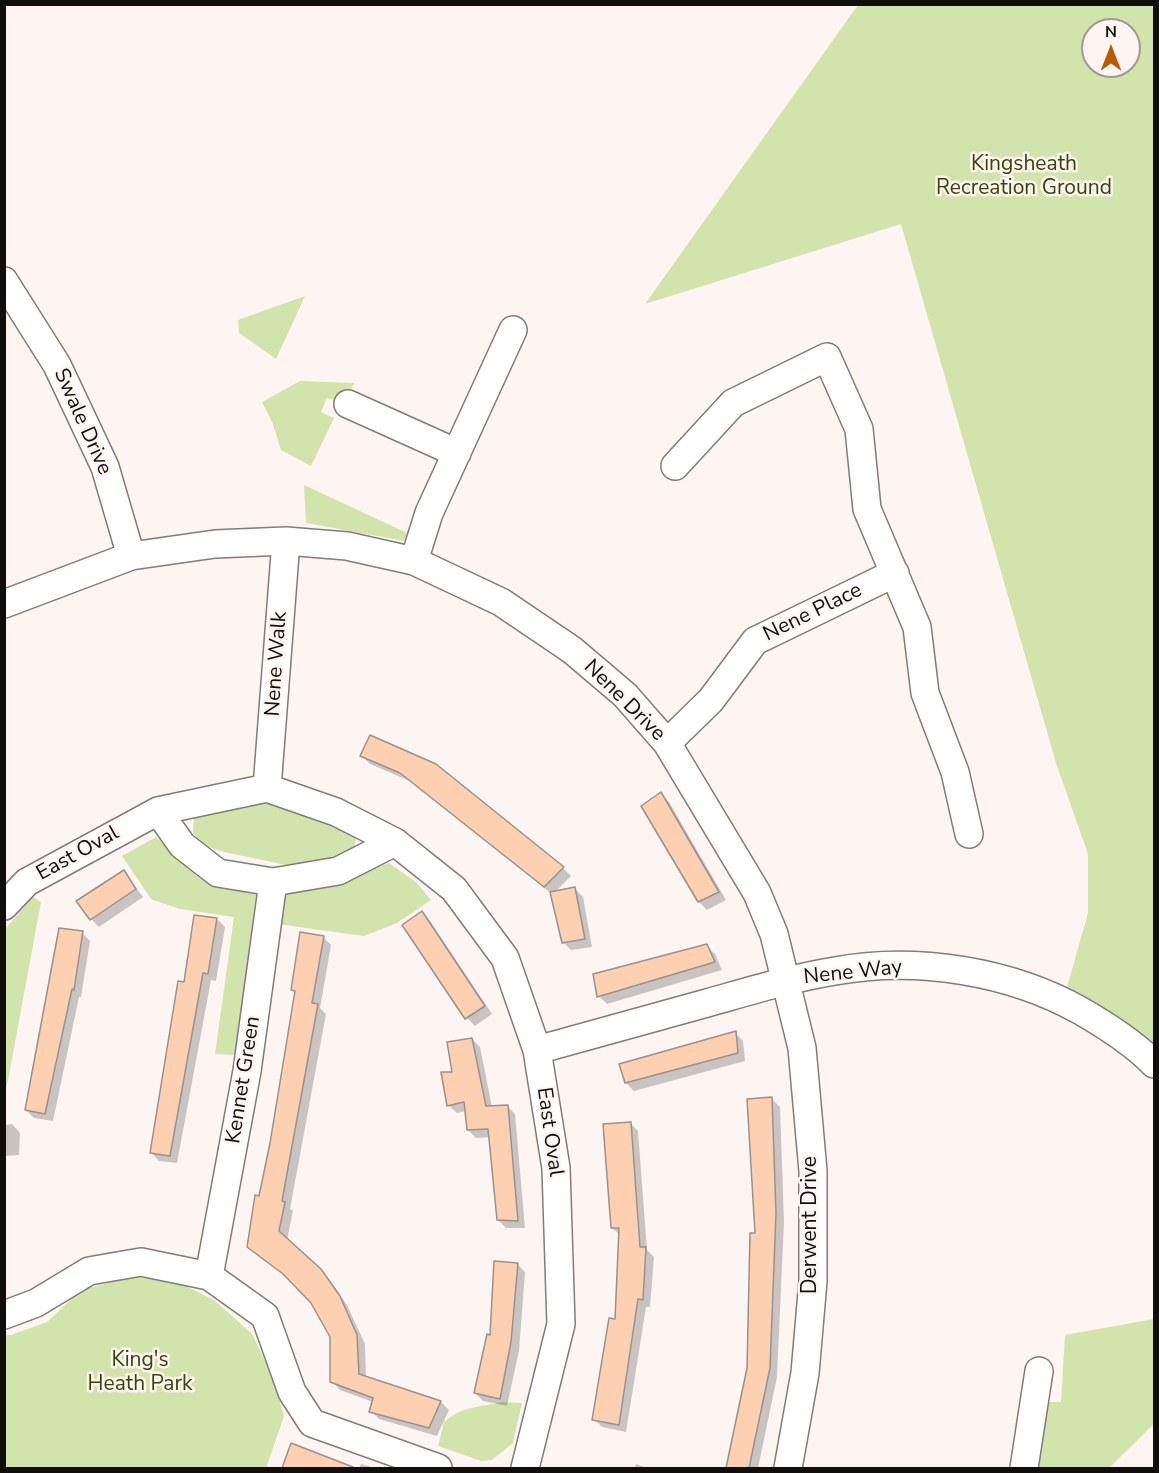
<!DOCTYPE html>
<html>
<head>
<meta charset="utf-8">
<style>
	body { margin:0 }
	#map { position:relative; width:1159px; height:1473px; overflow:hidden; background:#fdf5f1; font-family:"Nunito Sans",sans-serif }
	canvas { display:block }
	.frame { position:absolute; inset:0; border:6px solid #100e0d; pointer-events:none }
	.north { position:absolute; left:1081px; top:18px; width:60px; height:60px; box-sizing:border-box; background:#fdf5f1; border:2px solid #9e9996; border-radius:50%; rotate:0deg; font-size:16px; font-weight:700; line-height:24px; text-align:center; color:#100e0d }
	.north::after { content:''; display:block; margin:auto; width:21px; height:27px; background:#b85c03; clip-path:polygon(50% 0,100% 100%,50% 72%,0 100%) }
</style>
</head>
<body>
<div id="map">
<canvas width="1159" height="1473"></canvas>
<div class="frame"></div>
<div class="north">N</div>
</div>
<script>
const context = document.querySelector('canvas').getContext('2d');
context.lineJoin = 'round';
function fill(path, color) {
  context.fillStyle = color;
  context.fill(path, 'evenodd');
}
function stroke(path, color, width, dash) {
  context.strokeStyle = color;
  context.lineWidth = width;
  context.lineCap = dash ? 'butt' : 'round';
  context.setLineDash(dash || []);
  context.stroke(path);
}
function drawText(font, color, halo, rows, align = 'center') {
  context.font = font + ' "Nunito Sans",sans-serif';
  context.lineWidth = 5;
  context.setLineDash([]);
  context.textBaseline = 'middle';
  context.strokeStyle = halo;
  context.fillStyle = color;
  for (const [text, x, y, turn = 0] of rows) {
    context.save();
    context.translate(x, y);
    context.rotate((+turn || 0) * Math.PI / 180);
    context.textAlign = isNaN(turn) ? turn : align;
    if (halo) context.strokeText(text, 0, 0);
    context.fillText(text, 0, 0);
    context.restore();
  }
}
const green = new Path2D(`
	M1151 4 1154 8V1051L1066 991 1088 913V854L1056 763 901 224 645 304 858 5ZM1093 30H1129V66H1093Z
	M305 296 276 359 239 333 238 320Z
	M300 381 354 383 345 402 327 398 321 412 334 418 311 466 281 450 273 424 262 402Z
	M304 485 407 533 405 541 306 523Z
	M257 803 290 805 356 830 355 847 342 858 291 866 224 852 202 845 193 832 194 814Z
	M156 837 179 860 257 886 237 1055 215 1054 234 917 180 909 151 899 122 856Z
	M389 863 416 882 431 900 397 923 364 936 277 924 285 891 361 874Z
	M33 897 41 902 7 1086 5 1089V929Z
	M132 1277 176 1281 214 1300 252 1334 272 1375 284 1416 266 1468H5V1335H11L47 1322 81 1290Z
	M1154 1319V1424L1109 1468H1037L1043 1402H1061L1065 1335Z
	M502 1402 522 1403 513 1443 492 1460 481 1461 438 1446 444 1422C465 1405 477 1408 502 1402Z`);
const shadow = new Path2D(`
	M362 756 436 765 563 868 571 876 555 892 575 889 583 897 592 947 571 950 563 942 552 894 410 781 370 764Z
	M661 794 669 802 726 900 707 910 699 902Z
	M124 872 143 897 99 927 91 919Z
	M422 913 430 921 492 1014 475 1026 467 1018 404 925Z
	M217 919 225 927 216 981 211 980 177 1163 159 1161 151 1152 185 984Z
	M82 933 90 941 81 997H79L53 1121 34 1118 26 1110Z
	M323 937 331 945 320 1008 326 1014 290 1209 293 1211 287 1240 329 1279 347 1305 365 1344 366 1378 441 1402 449 1410 437 1436 379 1419 371 1411 373 1402 340 1390 332 1381V1337L313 1303 292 1281 248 1246 271 1143 296 993 292 990Z
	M706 946 715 954 722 970 607 1004 599 996Z
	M735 1033 743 1041 745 1061 634 1091 626 1083Z
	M472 1039 480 1047 492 1107 507 1106 515 1114 525 1228H506L498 1220 491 1137 476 1138 468 1130 466 1111 457 1113 448 1105 454 1074Z
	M772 1099 780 1107 784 1222 777 1377 758 1468H728L748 1368Z
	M630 1123 638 1131 647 1250 654 1257 650 1307H646L626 1432 602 1427 594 1419 617 1320 620 1235 612 1228Z
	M12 1124 20 1133 19 1155 4 1156V1125Z
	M517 1264 525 1272 519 1351 507 1406 483 1401 475 1393 491 1337Z
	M292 1445 332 1465 330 1468H283Z
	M361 1464 374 1468H359Z
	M636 1464 647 1468H635Z`);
const building = new Path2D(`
	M370 735 436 764 564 867 544 887 400 773 360 756Z
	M661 792 719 892 698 902 641 806Z
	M124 870 136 889 90 920 76 901Z
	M575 887 585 939 562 943 550 892Z
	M422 911 485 1006 465 1019 402 925Z
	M194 915 217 918 208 974 203 973 170 1156 150 1153 178 981 184 982Z
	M59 928 83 931 74 990 72 989 45 1114 25 1110Z
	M300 932 324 936 312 1003 318 1004 282 1201 285 1202 279 1231 321 1269 340 1296 357 1335 359 1374 441 1401 429 1428 369 1412 373 1398 330 1382V1337L311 1303 283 1274 247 1247 255 1195 259 1196 270 1143 295 991 291 990Z
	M707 944 715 962 597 997 593 974Z
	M736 1031 738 1053 625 1083 619 1064Z
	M472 1038 486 1106 508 1105 518 1221 497 1220 488 1129 467 1130 464 1102 447 1106 441 1072H452L447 1042Z
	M772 1097 776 1213 770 1368 749 1468H726L747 1368 750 1233H755L747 1099Z
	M631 1122 640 1247H646L643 1300 638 1299 619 1425 592 1420 609 1318 615 1319 619 1228H611L603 1124Z
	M494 1261 518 1263 511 1342 500 1399 474 1393 487 1334 490 1335Z
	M291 1443 353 1467V1468H282Z`);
const minor = new Path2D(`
	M4 281 57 365 105 467 131 556
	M348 404 457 453
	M675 466 733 403 827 357 859 429 867 509 917 627 925 693 955 772 969 834
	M414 561 429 513 513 330
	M4 604 131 556 215 544 286 541 347 546 414 561 501 602 572 650 625 695 667 743 757 893 774 934 802 1048 813 1171V1281L805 1373 788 1468
	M667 743 711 700 755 641 895 573
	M267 788 286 541
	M158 811 182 845 218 873 273 882 338 871 395 842
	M4 906 27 882 158 811 267 788 336 812 395 842 454 889 505 958 537 1050 556 1168 561 1324 525 1468
	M537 1050C593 1034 650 1019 707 1003 750 991 792 978 835 971 916 956 1010 971 1081 1011 1107 1026 1134 1043 1154 1064
	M209 1276 247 1071 273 882
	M4 1315 36 1303 89 1271 141 1262 209 1276 265 1316 292 1392 312 1423 438 1468
	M1024 1468 1039 1371`);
const parkNames = [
	["Kingsheath",1024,165],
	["Recreation Ground",1024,189],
	["King's",140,1361],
	["Heath Park",140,1385]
];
const streetNames = [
	["Swale Drive",82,422,66],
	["Nene Place",813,613,-26],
	["Nene Walk",277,664,-86],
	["Nene Drive",624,701,45],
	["East Oval",78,854,-29],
	["Nene Way",853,973,-6],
	["Kennet Green",244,1080,-81],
	["East Oval",549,1132,82],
	["Derwent Drive",811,1225,-90]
];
fill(green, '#d3e3ac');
fill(shadow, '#0003');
fill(building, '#fdd0b1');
stroke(building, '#98918d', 1.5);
stroke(minor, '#827b78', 30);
stroke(minor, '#fff', 27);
drawText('21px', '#374406', '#fdf5f1', parkNames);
drawText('21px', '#100e0d', '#fdf5f1', streetNames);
</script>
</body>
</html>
